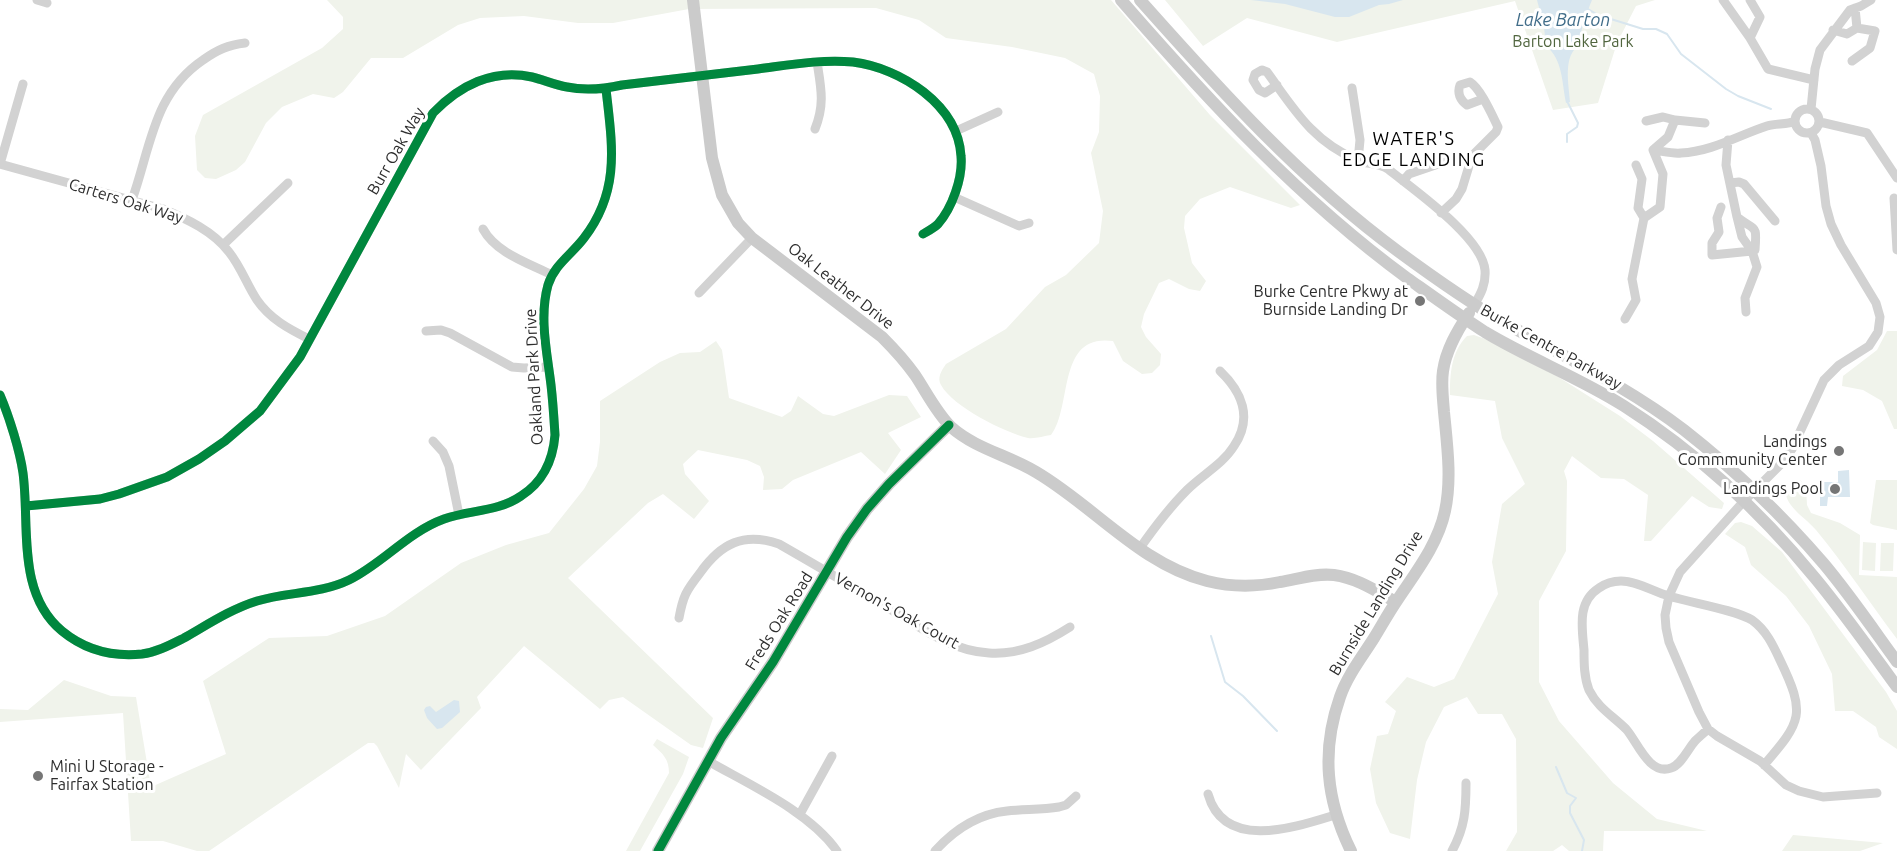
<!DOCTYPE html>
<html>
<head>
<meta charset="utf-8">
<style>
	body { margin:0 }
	canvas { display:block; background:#fff }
</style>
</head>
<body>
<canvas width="1897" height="851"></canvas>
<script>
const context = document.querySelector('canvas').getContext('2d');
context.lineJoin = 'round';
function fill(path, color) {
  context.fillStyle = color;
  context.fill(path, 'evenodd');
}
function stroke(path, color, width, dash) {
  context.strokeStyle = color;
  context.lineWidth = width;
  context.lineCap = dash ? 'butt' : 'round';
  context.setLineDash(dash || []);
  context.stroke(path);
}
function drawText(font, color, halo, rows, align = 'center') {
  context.font = font + ' Ubuntu,sans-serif';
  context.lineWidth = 6;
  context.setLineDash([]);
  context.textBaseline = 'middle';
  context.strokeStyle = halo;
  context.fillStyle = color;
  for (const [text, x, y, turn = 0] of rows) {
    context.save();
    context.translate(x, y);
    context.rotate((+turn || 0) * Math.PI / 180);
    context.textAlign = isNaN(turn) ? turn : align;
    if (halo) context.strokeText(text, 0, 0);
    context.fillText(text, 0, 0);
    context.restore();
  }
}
const green = new Path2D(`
	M327 0H1111L1210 115 1300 205 1291 208 1230 187 1200 199 1185 216 1184 228 1192 263 1206 281 1200 291 1189 289 1169 279 1159 283 1144 314 1141 327 1146 337 1161 354 1160 365 1152 373 1142 374 1123 361 1113 341C1056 333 1073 407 1051 435 1044 436 1035 439 1028 438 1004 432 953 407 941 385 937 378 941 371 946 364L1006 329 1045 287 1066 275 1099 243 1103 211 1091 153 1099 132 1100 96 1094 74 1065 58 1012 47 946 38 919 20 876 8 689 9 613 23H578L524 16 480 18 458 25 403 58H371L343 92 334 98 313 94 282 107 266 123 245 162 236 170 216 179 205 178 197 170 195 136 203 115 322 48 343 29V17Z
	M1165 0H1655L1636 6 1617 43 1598 103 1553 110 1515 1 1337 42 1247 18 1203 46Z
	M1887 331H1897V429H1894L1882 401 1863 390 1842 386 1843 376 1877 350Z
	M1474 335 1485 339 1552 373 1620 416 1653 441 1724 503 1722 509 1709 507 1692 496 1651 541H1644L1648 495 1624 479 1601 478 1572 456 1564 471 1567 481 1566 551 1539 601V682L1559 721 1613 783 1657 819 1707 831H1604L1603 851H1569L1562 845 1553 851H1506L1517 832 1516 739 1502 714H1478L1467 697 1444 707 1426 742 1417 780 1410 839 1390 833 1376 803 1370 769 1377 736 1388 734 1396 711 1385 702 1407 677 1434 687 1454 679 1498 594 1492 562 1502 504 1525 484 1502 438 1495 401 1450 395C1450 374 1451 352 1467 336Z
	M716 341 722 350 729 398 782 417 791 411 798 396 823 414 834 416 889 395 907 396 921 417 888 433 901 450 885 474 861 452 793 480 782 489 763 490 764 477 760 466 747 460 698 450 683 464 685 474 709 501 694 519 663 494 648 503 568 578 713 718 703 748 691 745 623 697 609 700 600 709 524 646 477 697 481 708 421 770 406 754 399 788 377 746 374 743H368L209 851H197L163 841H131L123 713 0 722V709L28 710 64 680 111 696 136 697 151 787 226 754 203 681 269 638 327 636 385 616 461 563 506 545 549 533 584 489 597 466 600 442V401L660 362 680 353 700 352Z
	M1800 480 1806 486 1807 505 1811 513 1840 523 1860 535 1859 575 1897 577V639C1870 603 1845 565 1816 530 1807 519 1789 509 1786 495Z
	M1876 480H1897V530L1873 525 1870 523Z
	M1741 522 1752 526 1782 552 1886 692 1897 711V749L1879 737 1876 727 1853 711H1835L1832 674 1809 626 1786 596 1751 565 1745 547 1725 534 1735 523Z
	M1863 542 1876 543 1875 571 1862 570Z
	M1881 543H1894L1893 571H1880Z
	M657 739 689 757 683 774 640 851H626L669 773C669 759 663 754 653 745Z
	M1793 835 1883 843 1860 851H1782Z`);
const water = new Path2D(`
	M1251 0H1403L1389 4 1379 5 1349 17H1335L1285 4Z
	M1537 0H1592C1586 15 1580 29 1580 45 1562 55 1569 85 1570 102L1566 103C1562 84 1563 59 1546 46L1544 27Z
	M1849 470 1850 497H1828L1827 506H1820V482H1838V471Z
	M454 700 459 701 460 712 442 728 437 729 427 718 424 710 426 707 430 706 436 712Z`);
const stream = new Path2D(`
	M1588 9 1598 15 1643 29H1656L1667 34 1681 54 1726 89 1738 96 1771 109
	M1567 142V134L1577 127 1578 123 1568 103
	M1211 636 1225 682 1243 696 1277 731
	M1556 767 1567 793 1576 798 1570 806V813L1584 840 1582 851`);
const street = new Path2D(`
	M37 0 47 3
	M1723 0 1750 38 1768 69 1814 80
	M1833 30 1847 34 1857 28
	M1750 38 1760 17 1750 0
	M1852 61 1870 48 1875 31 1857 28 1855 8
	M1277 85 1265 93 1259 90 1253 80 1255 74 1262 70 1267 72C1294 109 1312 141 1357 160 1367 165 1378 162 1388 169 1414 190 1482 237 1485 270 1486 284 1481 294 1474 305
	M1352 88 1360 140 1358 161
	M1795 121a12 12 0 1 1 24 0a12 12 0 1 1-24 0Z
	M1811 109 1815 69 1820 50 1850 10 1861 6 1871 0
	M1646 121 1663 117 1675 120
	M1820 122 1867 133 1897 178
	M815 129C825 104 821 88 817 62
	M956 131 998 112
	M1811 133 1815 140 1821 166 1826 206 1831 224 1841 245 1876 303 1880 317 1878 332 1869 346 1839 365 1824 380 1792 449 1781 464 1744 501 1680 572 1669 596 1665 615 1666 628 1669 642 1699 712 1708 729 1717 736 1760 761 1786 785 1799 791 1823 797 1877 793
	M1728 140 1726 165 1737 217 1742 237 1752 251 1757 267 1745 298 1746 312
	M1653 150 1668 137 1675 120 1705 123
	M0 164 163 209C187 219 213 231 229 252 241 267 247 285 257 300 270 319 289 329 309 339
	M0 164 23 84
	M1636 165 1642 179 1638 208 1644 218
	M1403 181 1409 174 1453 159H1458L1469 162
	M1730 183 1739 182 1744 184 1775 221
	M954 197 1019 226 1029 223
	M1894 198 1897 250
	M132 200C151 147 153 94 203 60 217 50 228 45 245 43
	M1721 207 1717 218 1719 232 1712 243V255L1752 251
	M1441 213 1456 199 1462 189 1472 156 1496 132 1498 127C1492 115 1481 89 1470 82L1460 85C1457 93 1460 100 1467 105L1483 99
	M1737 217C1756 232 1757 223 1755 250L1752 251
	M483 229C496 253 528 263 552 275
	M223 245 288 183
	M699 293 752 238
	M1625 319 1636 300 1632 279 1644 218 1660 207 1663 174 1653 150C1662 151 1672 154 1681 153 1711 152 1739 135 1767 126 1776 123 1787 125 1795 121
	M426 331 441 330 450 333 512 367 524 368 548 367
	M0 395C9 416 20 451 23 473 30 525 16 593 62 631 85 650 112 657 142 654 157 652 170 645 184 638 207 625 231 609 257 601 287 592 320 594 349 580 382 564 408 532 444 519 469 510 498 512 521 496 543 482 553 460 555 435 554 419 553 402 551 385 547 352 539 317 548 285 554 265 572 254 584 238 621 190 612 144 606 89
	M433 441 443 452 449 466 459 515
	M26 506 100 499 119 494 167 477 199 459 225 441 260 411 300 357 433 113C459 86 493 68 532 77 544 80 555 85 567 87 586 91 604 89 622 85 667 80 713 74 758 69 789 65 821 59 853 62 901 68 958 105 961 156 963 178 952 208 938 224 934 228 928 231 923 234
	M1140 548C1154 528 1169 508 1187 490 1202 475 1223 464 1234 446 1253 418 1242 392 1220 371
	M679 618C683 596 686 591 700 573 721 543 744 532 779 544 814 564 848 584 882 604 915 624 949 651 989 653 1019 655 1045 643 1070 627
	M1708 729C1704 733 1699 737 1695 741 1688 749 1681 765 1671 768 1649 776 1637 741 1626 729 1613 716 1598 708 1589 690 1584 677 1584 663 1584 650 1582 627 1577 602 1599 588 1606 583 1613 581 1621 581 1637 581 1654 592 1669 596 1691 603 1733 609 1752 620 1766 630 1773 645 1780 660 1806 714 1802 721 1764 765
	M708 761C750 785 810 812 837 851
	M1208 794C1224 851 1293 828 1335 815
	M800 814 832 756
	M935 851C954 830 978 814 1007 811 1024 809 1041 810 1059 807L1066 805 1076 796
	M1452 851C1465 827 1466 810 1466 783`);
const secondary = new Path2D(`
	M693 0 712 158 722 195 738 223 752 238 882 337C894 349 905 361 915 375 927 393 936 412 951 427 976 449 1008 455 1036 472 1094 506 1140 564 1207 581 1231 587 1256 587 1280 582 1298 579 1315 573 1334 575 1357 578 1376 591 1396 602
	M1121 0C1209 101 1298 198 1407 278 1431 295 1460 316 1485 332 1530 359 1580 378 1624 406 1696 452 1761 512 1815 578 1844 613 1870 650 1897 687
	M1140 0C1220 90 1301 180 1399 252 1433 277 1468 302 1505 323 1565 357 1629 388 1684 430 1735 470 1782 515 1824 564 1850 595 1873 629 1897 662
	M658 851 721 738 773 662 847 537 867 509 889 484 949 425
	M1351 851C1326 800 1321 751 1340 697 1347 676 1362 657 1374 638 1382 625 1389 612 1398 599 1416 572 1438 544 1445 511 1452 479 1447 444 1444 412 1443 398 1441 384 1443 371 1446 350 1457 331 1469 313`);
const cycleway = new Path2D(`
	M0 395C9 416 20 451 23 473 30 525 16 593 62 631 85 650 112 657 142 654 157 652 170 645 184 638 207 625 231 609 257 601 287 592 320 594 349 580 382 564 408 532 444 519 469 510 498 512 521 496 543 482 553 460 555 435 554 419 553 402 551 385 547 352 539 317 548 285 554 265 572 254 584 238 621 190 612 144 606 89
	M26 506 100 499 119 494 167 477 199 459 225 441 260 411 300 357 433 113C459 86 493 68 532 77 544 80 555 85 567 87 586 91 604 89 622 85 667 80 713 74 758 69 789 65 821 59 853 62 901 68 958 105 961 156 963 178 952 208 938 224 934 228 928 231 923 234
	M658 851 721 738 773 662 847 537 867 509 889 484 949 425`);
const markers = [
	[1420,301,6,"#767676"],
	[1839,451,6,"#767676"],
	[1835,489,6,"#767676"],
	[38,776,6,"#767676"]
];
const parkNames = [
	["Barton Lake Park",1573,42]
];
const streetNames = [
	["Burr Oak Way",396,151,-60],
	["Carters Oak Way",126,201,17],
	["Oak Leather Drive",841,286,38],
	["Burke Centre Parkway",1551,347,29],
	["Oakland Park Drive",534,377,-93],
	["Burnside Landing Drive",1376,603,-59],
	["Vernon's Oak Court",897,611,29],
	["Freds Oak Road",779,621,-58]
];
const poiNames = [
	["Burke Centre Pkwy at",1408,292],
	["Burnside Landing Dr",1408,310],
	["Landings",1827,442],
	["Commmunity Center",1827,460],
	["Landings Pool",1823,489],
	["Mini U Storage -",50,767,"left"],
	["Fairfax Station",50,785,"left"]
];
const waterNames = [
	["Lake Barton",1563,20]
];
const neighbourhoodNames = [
	["WATER'S",1414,139],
	["EDGE LANDING",1414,160]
];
fill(green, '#f0f3eb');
fill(water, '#d8e6ef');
stroke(stream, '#d8e6ef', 2);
stroke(street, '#d2d2d2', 9);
stroke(secondary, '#cbcbcb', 12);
stroke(cycleway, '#00873e', 9);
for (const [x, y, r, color] of markers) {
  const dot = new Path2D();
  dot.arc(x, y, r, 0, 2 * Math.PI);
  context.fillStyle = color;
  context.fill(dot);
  stroke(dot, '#fff', 2);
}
drawText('16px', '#50653e', '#fff', parkNames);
drawText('16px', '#2d2d2d', '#fff', streetNames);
drawText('16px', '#2d2d2d', '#fff', poiNames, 'right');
drawText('italic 18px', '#416d89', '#fff', waterNames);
context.letterSpacing = '1.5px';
drawText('18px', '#000', '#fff', neighbourhoodNames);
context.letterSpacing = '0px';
</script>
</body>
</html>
